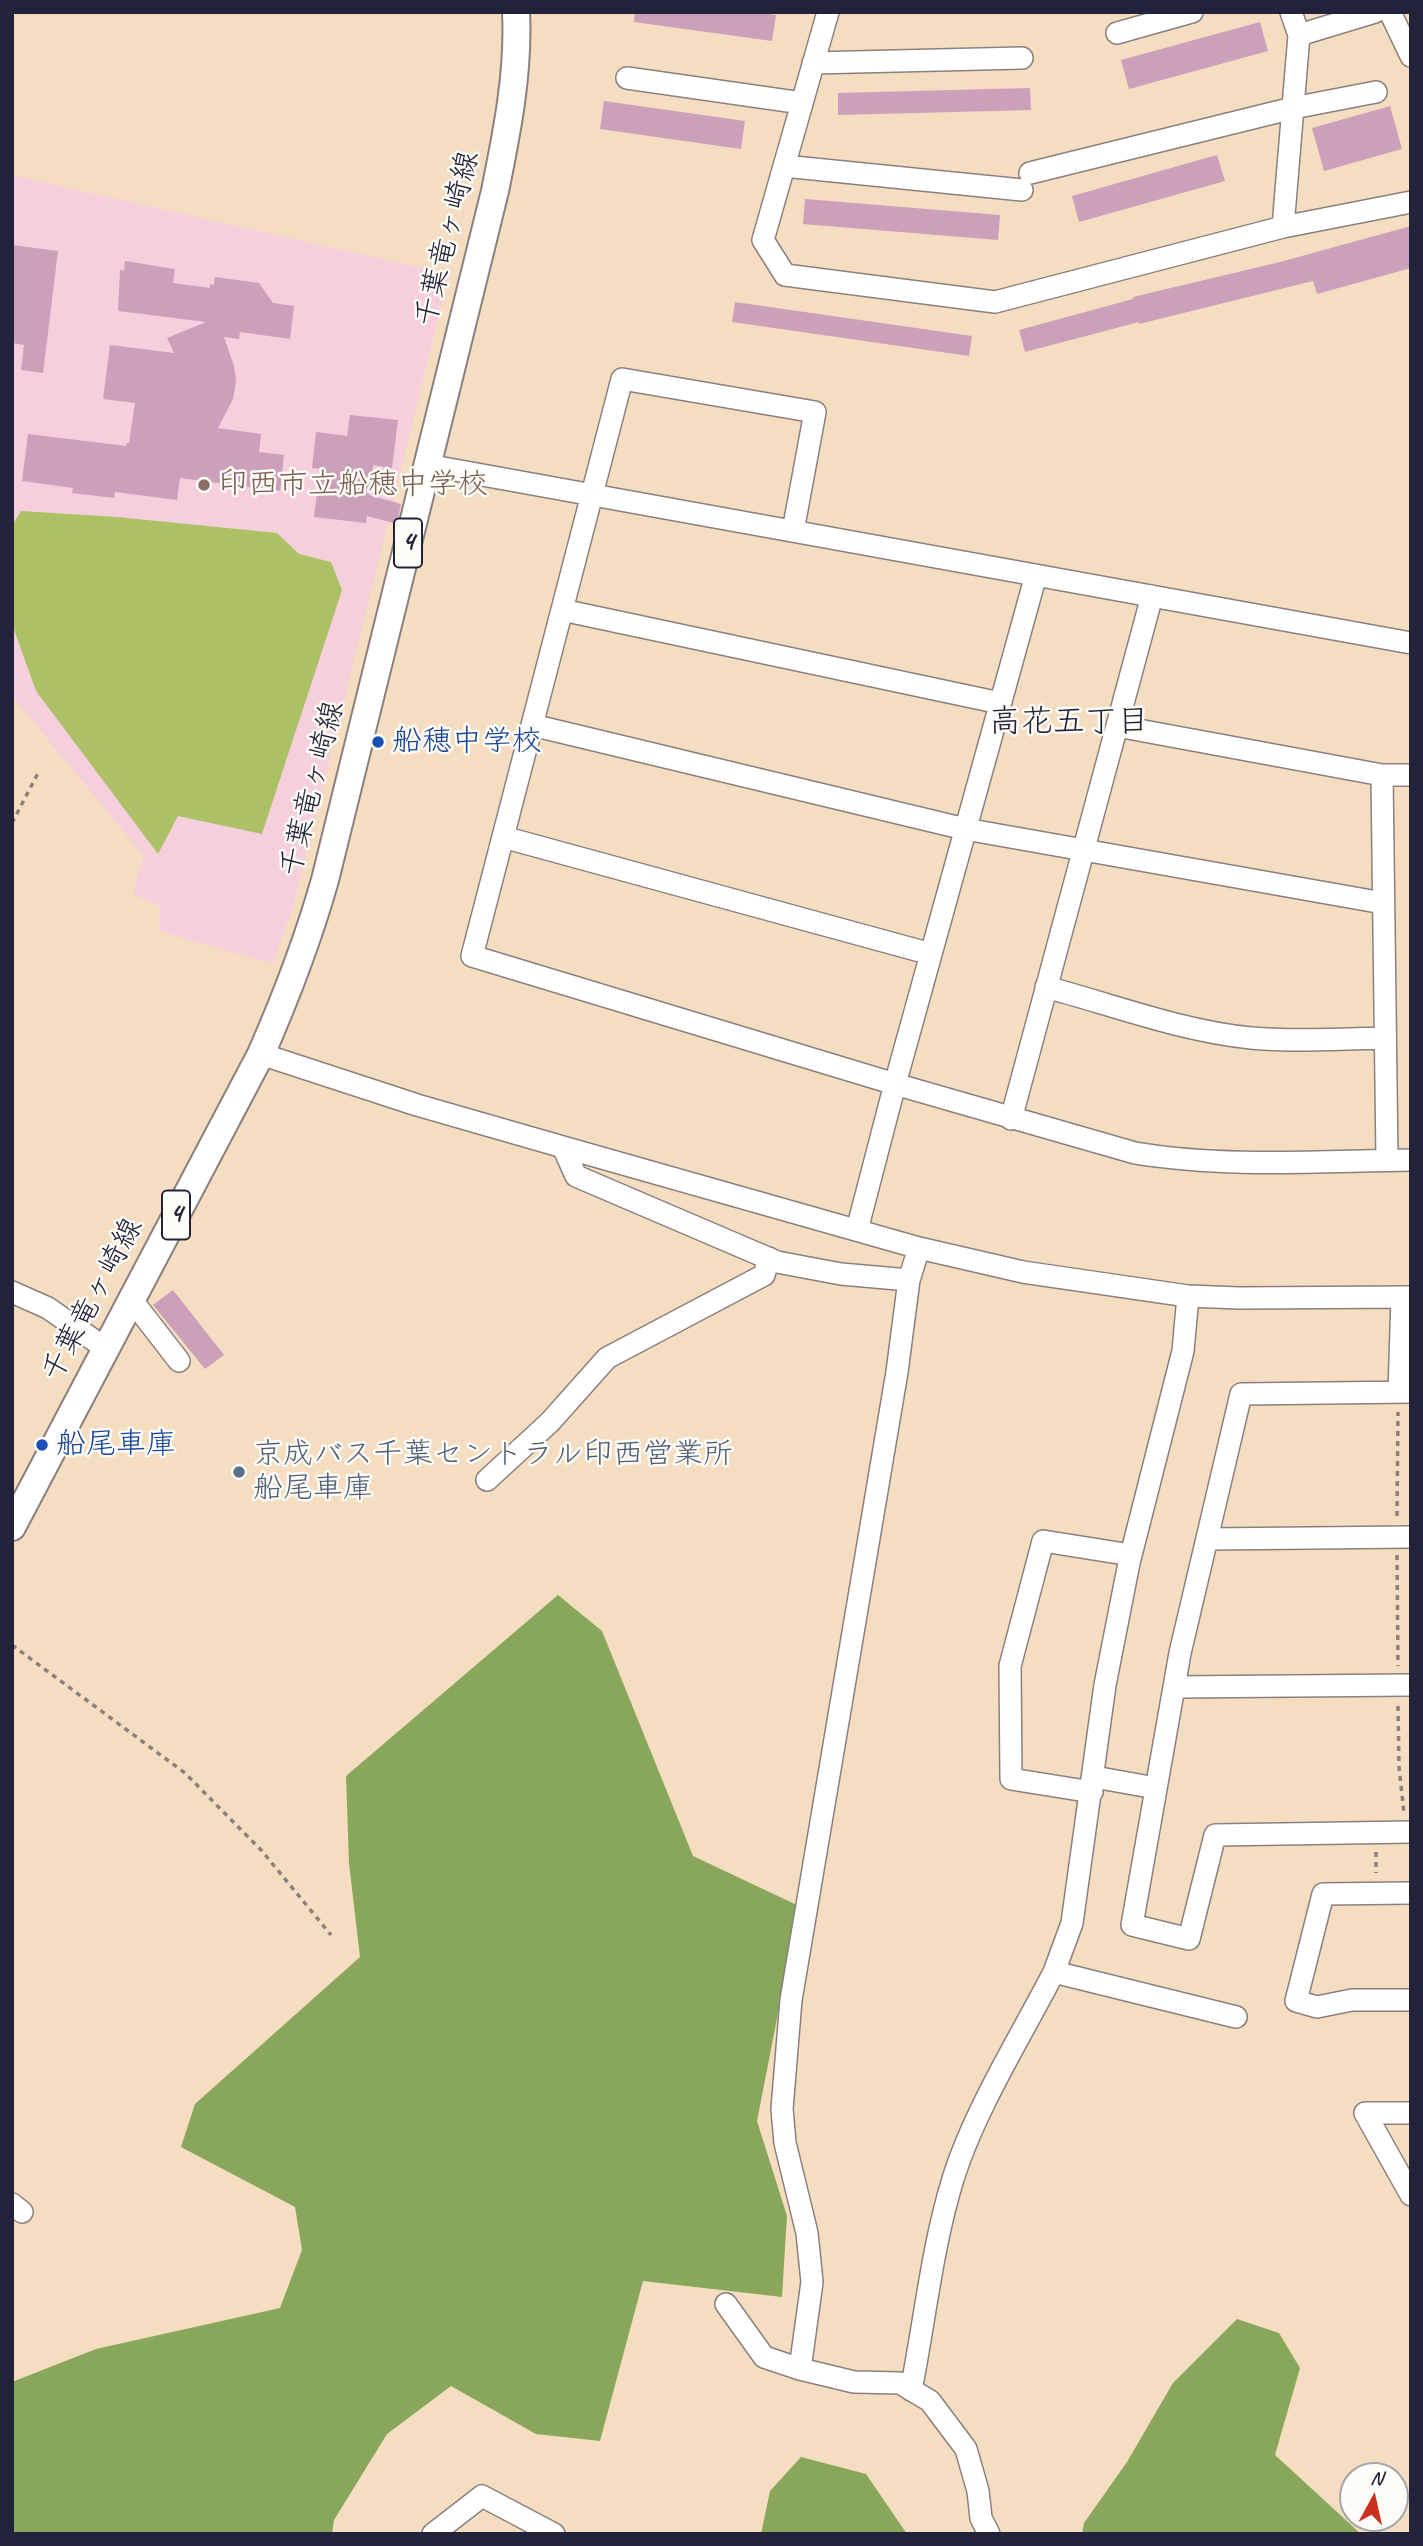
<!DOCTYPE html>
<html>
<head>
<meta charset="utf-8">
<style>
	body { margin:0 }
	#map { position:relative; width:1423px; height:2546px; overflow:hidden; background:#f4ddc0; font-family:Caveat,sans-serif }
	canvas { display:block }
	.frame { position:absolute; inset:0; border:14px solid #22223b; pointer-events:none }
	.north { position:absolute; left:1339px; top:2462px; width:70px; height:70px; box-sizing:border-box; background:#fdfcf7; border:2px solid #a5a5ac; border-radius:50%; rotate:8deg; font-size:19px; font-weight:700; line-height:28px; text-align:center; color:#22223b }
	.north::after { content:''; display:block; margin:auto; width:24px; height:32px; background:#c8321e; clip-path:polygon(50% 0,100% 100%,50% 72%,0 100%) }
</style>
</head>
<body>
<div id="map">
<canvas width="1423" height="2546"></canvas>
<div class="frame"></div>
<div class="north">N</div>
</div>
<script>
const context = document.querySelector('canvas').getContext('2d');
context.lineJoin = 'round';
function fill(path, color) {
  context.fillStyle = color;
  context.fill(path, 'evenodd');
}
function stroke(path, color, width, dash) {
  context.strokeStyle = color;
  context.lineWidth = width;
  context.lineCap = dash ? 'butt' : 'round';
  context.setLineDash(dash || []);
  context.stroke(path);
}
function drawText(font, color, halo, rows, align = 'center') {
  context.font = font + ' Caveat,"Klee One",sans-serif';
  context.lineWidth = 5;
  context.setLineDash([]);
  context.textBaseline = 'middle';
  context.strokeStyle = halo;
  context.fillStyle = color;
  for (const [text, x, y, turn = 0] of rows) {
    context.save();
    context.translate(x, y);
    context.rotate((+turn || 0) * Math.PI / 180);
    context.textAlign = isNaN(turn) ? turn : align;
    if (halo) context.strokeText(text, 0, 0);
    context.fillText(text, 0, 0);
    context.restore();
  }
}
const built = new Path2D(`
	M12 175 449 274 294 903 273 964 159 931 160 906 133 894 144 856 12 696Z`);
const green = new Path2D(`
	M21 511 117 517 277 533 299 554 331 562 342 590 262 834 178 816 158 854 36 691 12 624V526Z`);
const forest = new Path2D(`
	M558 1595 602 1631 693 1856 799 1906 757 2121 787 2216 782 2297 643 2281 600 2441 536 2434 451 2386 387 2434 334 2520 332 2534H12V2382L96 2349 280 2308 302 2250 295 2207 181 2147 195 2104 360 1957 349 1863 346 1776Z
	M1237 2319 1279 2333 1300 2368 1275 2455 1361 2534H1082L1084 2523 1127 2462 1173 2383Z
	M801 2457 866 2474 907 2534H761L770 2491Z`);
const building = new Path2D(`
	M635 12H756L776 15 772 41 634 22Z
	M1260 22 1268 51 1129 89 1121 60Z
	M1030 88 1031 110 838 115V93Z
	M604 101 745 121 741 149 600 129Z
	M1390 106 1402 149 1324 171 1312 128Z
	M1217 155 1225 181 1079 222 1072 196Z
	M805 199 1000 215 998 240 803 224Z
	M1411 226V268L1317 294 1313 281 1139 324V322L1025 352 1019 330 1133 299V297L1280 262Z
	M12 245 58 251 43 373 21 370 24 345 12 343Z
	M125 261 175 269 173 283 210 288V284L214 285 215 277 259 283 273 303 294 306 290 339 240 332 239 339 224 337 234 366 236 381 233 399 218 428 261 434 259 452 284 455 280 491 180 478 177 500 115 492 114 498 72 493 73 488 22 481 28 434 126 446 127 443H129L135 403 103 399 110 345 174 353 167 338 206 322 118 311 120 270 124 271Z
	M735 302 972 336 969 356 732 322Z
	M350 415 398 420 392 468 373 465 369 495 401 504 397 524 367 516 366 523 314 517 320 469 312 468 316 432 347 436Z
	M173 1290 224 1355 205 1369 153 1305Z`);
const path = new Path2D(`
	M12 823 38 773
	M1397 1516 1398 1412
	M1397 1555 1398 1666
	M12 1645 185 1773 262 1851 331 1935
	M1398 1706 1399 1767 1404 1813
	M1376 1852V1873`);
const minor = new Path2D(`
	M828 12 763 240 785 275 995 302 1283 227 1299 35 1291 12
	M1390 12 1411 56
	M1117 33 1192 12
	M1299 35 1375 12
	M813 63 1022 58
	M627 78 802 103
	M784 166 1022 190
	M1030 173 1293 108 1376 92
	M1283 227 1411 202
	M427 465 1411 643
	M793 531 815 412 622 379 472 956 895 1084 1135 1153C1226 1168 1319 1161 1411 1160
	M562 610 1000 703
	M532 725 965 829 1383 903
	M1117 726 1382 775H1411
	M1382 775 1387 1160
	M503 837 931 954
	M1046 987C1113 1005 1181 1031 1251 1038 1295 1042 1341 1039 1385 1038
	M261 1054 417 1105 563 1147 919 1248 1023 1272 1188 1296 1239 1298 1411 1297
	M1011 1119 1152 596
	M563 1147 576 1176 777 1262 841 1274 909 1280
	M857 1230 895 1084 1036 575
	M12 1292 48 1308 105 1348
	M1188 1296 1183 1351 1129 1563 1105 1685 1072 1923 1054 1972 1236 2017
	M131 1299 179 1361
	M1399 1392 1402 1297
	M1411 1392 1241 1394 1180 1653 1132 1925 1189 1939 1215 1835 1411 1832
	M487 1480 550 1422 607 1358 764 1275 769 1258
	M1207 1539 1411 1537
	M1174 1687 1411 1685
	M1094 1777 1156 1788
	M1092 1792 1011 1779 1010 1666 1043 1541 1131 1555
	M1411 1893 1323 1894 1296 2001 1317 2007 1352 2000H1411
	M1411 2113H1365L1411 2195
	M12 2204 22 2212
	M726 2304 764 2357 800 2369 854 2382 900 2383 930 2401 966 2449 978 2491 981 2518 989 2534
	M800 2369 812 2282 807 2233 785 2143 782 2109 791 2000 897 1372 909 1280 919 1248
	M911 2390C925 2320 932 2247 953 2179 974 2111 1021 2036 1054 1972
	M433 2534 482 2496 554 2534`);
const major = new Path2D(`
	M12 1527 261 1054C286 997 308 940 325 880L495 191C507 132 519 72 516 12`);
const markers = [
	[204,485,7,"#8d6e63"],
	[378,742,7,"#1a4fb4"],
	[42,1445,7,"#1a4fb4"],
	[239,1472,7,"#5c6f8a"]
];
const shields = [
	[408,543,28],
	[176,1215,28]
];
const shieldNames = [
	["4",408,543],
	["4",176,1215]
];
const streetNames = [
	["千葉竜ヶ崎線",448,239,-76],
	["千葉竜ヶ崎線",313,789,-76],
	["千葉竜ヶ崎線",93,1300,-62]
];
const educationNames = [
	["印西市立船穂中学校",218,485]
];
const transitNames = [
	["船穂中学校",392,742],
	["船尾車庫",56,1445]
];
const serviceNames = [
	["京成バス千葉セントラル印西営業所",253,1455],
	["船尾車庫",253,1489]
];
const neighbourhoodNames = [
	["高花五丁目",1069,723]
];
fill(built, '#f5cfdb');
fill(green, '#acc165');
fill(forest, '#89a75a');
fill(building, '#cc9fbb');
stroke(minor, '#8b807e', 24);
stroke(major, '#8b807e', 30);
stroke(path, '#8b807e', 3.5, [5, 5]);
stroke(minor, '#fff', 21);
stroke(major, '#fff', 26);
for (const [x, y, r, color] of markers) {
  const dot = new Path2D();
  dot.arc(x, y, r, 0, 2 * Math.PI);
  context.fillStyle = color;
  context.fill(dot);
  stroke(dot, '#fdfcf7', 2.5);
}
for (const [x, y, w] of shields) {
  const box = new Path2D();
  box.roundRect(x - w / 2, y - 24.5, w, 49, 5);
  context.fillStyle = '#fdfcf7';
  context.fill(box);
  stroke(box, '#22223b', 2);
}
drawText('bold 28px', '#22223b', null, shieldNames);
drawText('30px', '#22223b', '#fdfcf7', streetNames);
drawText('30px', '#785e54', '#fdfcf7', educationNames, 'left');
drawText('30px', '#164399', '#fdfcf7', transitNames, 'left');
drawText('30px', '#4e5e75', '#fdfcf7', serviceNames, 'left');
drawText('32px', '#22223b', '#fdfcf7', neighbourhoodNames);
</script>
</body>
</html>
